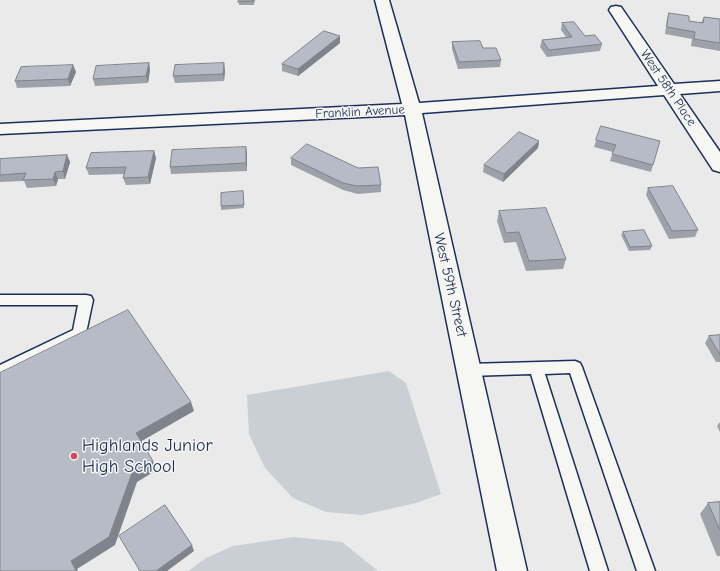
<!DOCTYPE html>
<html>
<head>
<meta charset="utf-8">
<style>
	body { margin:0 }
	canvas { display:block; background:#e9eae9 }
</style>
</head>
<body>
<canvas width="720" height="571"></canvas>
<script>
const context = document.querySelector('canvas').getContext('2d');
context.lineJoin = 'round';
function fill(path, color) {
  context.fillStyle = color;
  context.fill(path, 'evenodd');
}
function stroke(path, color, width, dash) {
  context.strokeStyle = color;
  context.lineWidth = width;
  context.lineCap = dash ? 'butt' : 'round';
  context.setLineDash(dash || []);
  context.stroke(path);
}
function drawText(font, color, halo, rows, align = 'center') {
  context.font = font + ' "Comic Neue",sans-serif';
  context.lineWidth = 3;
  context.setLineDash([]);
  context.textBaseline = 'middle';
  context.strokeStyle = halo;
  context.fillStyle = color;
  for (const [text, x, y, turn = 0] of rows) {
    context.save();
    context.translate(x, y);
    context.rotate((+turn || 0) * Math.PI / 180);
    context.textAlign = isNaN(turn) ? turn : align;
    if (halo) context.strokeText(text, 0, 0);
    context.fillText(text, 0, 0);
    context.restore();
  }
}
const green = new Path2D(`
	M389 371 406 383 441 494 416 503 362 515 326 512 293 498 265 468 249 434 247 395Z
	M294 537 342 542 378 571H188L206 558 233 546Z`);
const lane = new Path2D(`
	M0 295H86L91 296 93 300 86 333 84 337 0 378V365L73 330 78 305H0Z
	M575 361 580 363 582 367 655 571H637L570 373 545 374 608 571H590L531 374 468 376 463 374 461 370 463 366 468 364Z`);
const street = new Path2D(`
	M375 0H389L419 103 658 86 609 10 611 7 616 6 621 7 674 84 720 81V91L680 94 720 152V172L713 170 664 95 422 113 527 571H497L405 115 0 134V124L402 104Z`);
const wall = new Path2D(`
	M239 0H255L254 5H239Z
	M669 13 689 21 701 23 704 17 720 19V51L691 46 692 39 665 34 667 20Z
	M562 23 585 36 602 44 600 51 547 57 540 47 542 40 566 37 561 30Z
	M452 42 483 48 501 60 500 67 458 69 452 49Z
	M340 43 298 76 282 71V64Z
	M149 63 150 70 148 83 95 86 93 79Z
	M73 65 76 72 70 86 17 88 15 81Z
	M225 70 224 81 175 83 173 76Z
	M601 126 653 165 651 172 610 161 613 152 594 147Z
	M539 141 538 148 503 182 483 172 484 165Z
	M246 147 247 154V171L171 174 170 167Z
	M154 151 156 158 150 184 126 185 123 178 124 174 89 175 86 168Z
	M67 155 70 162 65 179H58L56 186 27 188 24 181 0 182V159Z
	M291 158 381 185V192L358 194 343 190 291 165Z
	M648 188 698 230 695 237 669 239 646 195Z
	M243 191 244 208 221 210V206Z
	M499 211 566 259 563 269 526 271 516 242 504 243 497 221Z
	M623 232 652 246 650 250 629 251 621 235Z
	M720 335V362H716L705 343 709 336Z
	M720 422V432L717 426Z
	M720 502V556H717L700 514 708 503Z`);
const shadedWall = new Path2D(`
	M340 36V43L298 76V69Z
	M149 63 150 70 148 83 146 76Z
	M224 63 225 70 224 81 223 74Z
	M73 65 76 72 70 86 68 79Z
	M539 141 538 148 503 182 504 174Z
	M246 147 247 154V171L246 163Z
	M154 151 156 158 150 184 148 177Z
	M67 155 70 162 65 179 63 171Z
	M55 172 58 179 56 186 53 179Z
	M191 402 194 411 140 442 136 433Z
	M153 461 157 470 137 482 115 545 77 569 78 571H76L71 561 132 473Z
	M192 545 194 551 167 571H156Z`);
const building = new Path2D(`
	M239 0H254V1L238 2Z
	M669 13 689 16V21L703 23 704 17 720 19V43L694 39 695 32 667 27Z
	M574 22 585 36 595 35 602 44 549 50 542 40 572 37 562 23Z
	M324 31 340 36 298 69 282 64Z
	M480 41 483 48H496L501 60 459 62 452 42Z
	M149 63 146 76 93 79 96 66Z
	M224 63 223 74 173 76 175 65Z
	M73 65 68 79 15 81 21 67Z
	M601 126 660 141 653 165 612 154 616 145 596 140Z
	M519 132 539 141 504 174 484 165Z
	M307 144 358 168 378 167 381 185 357 186 343 183 291 158Z
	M246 147V163L170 167 172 150Z
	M154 151 148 177 123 178 126 167 86 168 91 153Z
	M67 155 63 171 55 172 53 179 23 180 26 173 0 175V159Z
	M673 186 698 230 672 231 648 188Z
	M243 191 244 205 221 206V193Z
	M546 208 566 259 529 261 519 232 506 233 499 211Z
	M644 230 652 246 630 247 623 232Z
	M128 310 191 402 136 433 153 461 132 473 109 537 71 561 76 571H0V373Z
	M720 335V355L709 336Z
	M720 502V530L708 503Z
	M165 505 192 545 156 571H140L119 536Z`);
const markers = [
	[74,456,4,"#d1495b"]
];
const farStreetnames = [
	["West 58th Place",668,88,56],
	["Franklin Avenue",360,112,-3]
];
const streetNames = [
	["West 59th Street",450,285,77]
];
const nearPoinames = [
	["Highlands Junior",82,446],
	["High School",82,467]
];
fill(green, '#caced5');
stroke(lane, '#1b2f5e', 3);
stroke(street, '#1b2f5e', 3);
fill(lane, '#f6f6f2');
fill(street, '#f6f6f2');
fill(wall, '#9da1aa');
fill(shadedWall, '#7f838b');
fill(building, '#b6bbc6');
stroke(building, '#7f838b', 1);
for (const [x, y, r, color] of markers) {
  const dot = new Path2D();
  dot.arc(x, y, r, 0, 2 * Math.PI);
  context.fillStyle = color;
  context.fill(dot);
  stroke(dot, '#f6f6f2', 1.5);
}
drawText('13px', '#1b2f5e', '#f6f6f2', farStreetnames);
drawText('15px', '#1b2f5e', '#f6f6f2', streetNames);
drawText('18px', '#1b2f5e', '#f6f6f2', nearPoinames, 'left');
</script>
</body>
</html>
